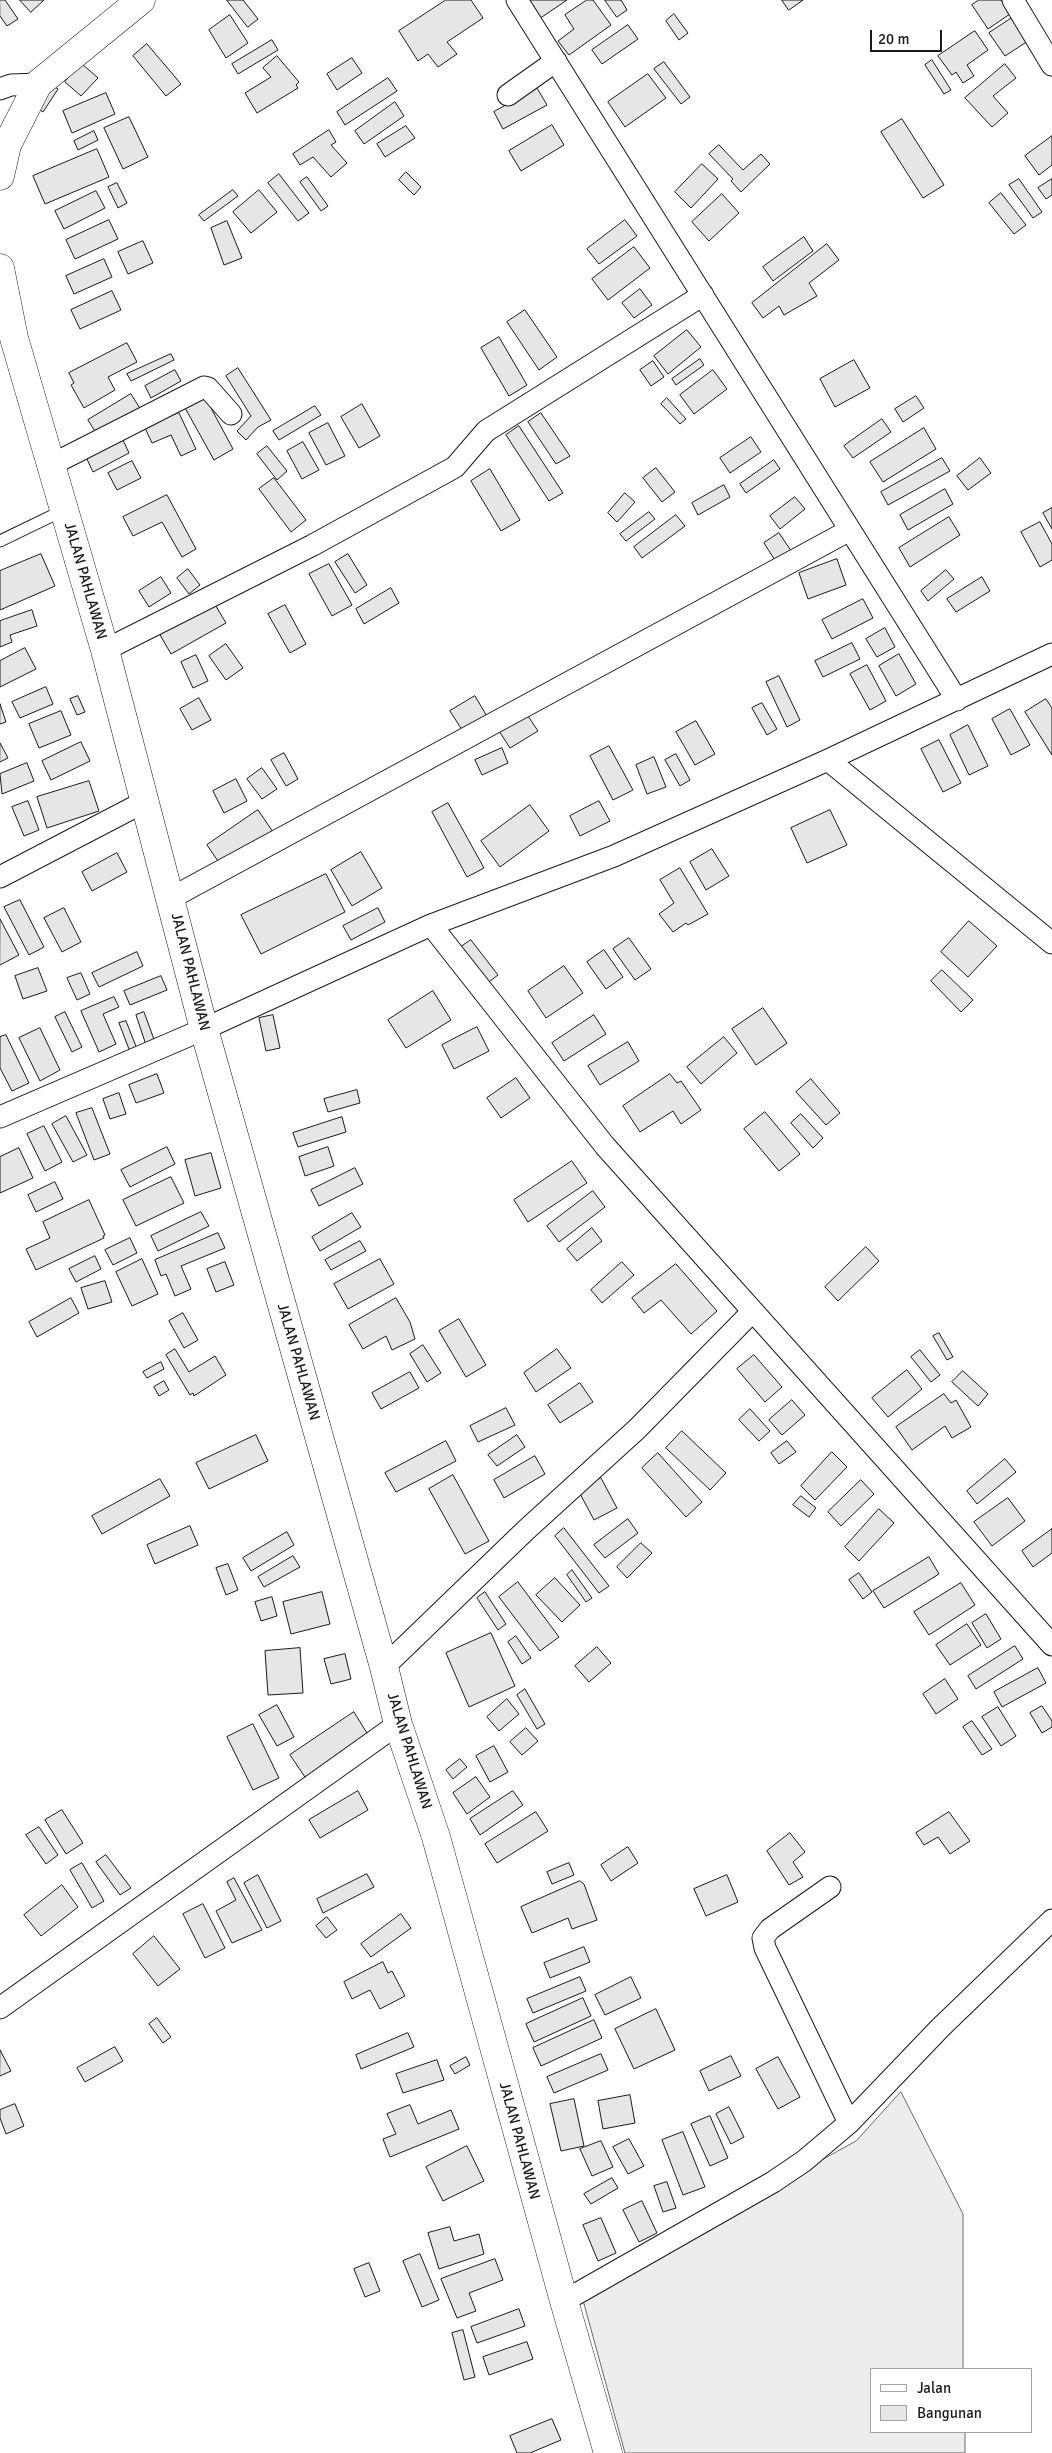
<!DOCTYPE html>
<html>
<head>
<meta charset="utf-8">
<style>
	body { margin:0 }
	#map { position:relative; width:1052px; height:2453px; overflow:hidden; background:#fff; font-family:Signika,sans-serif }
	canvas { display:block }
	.legend { position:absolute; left:870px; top:2368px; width:162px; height:65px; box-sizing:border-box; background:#fff; border:1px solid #a3a3a3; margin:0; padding:6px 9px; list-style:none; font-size:15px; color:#1a1a1a }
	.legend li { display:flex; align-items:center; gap:10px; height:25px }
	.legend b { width:25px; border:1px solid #a3a3a3 }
	.scale { position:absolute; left:870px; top:30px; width:72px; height:22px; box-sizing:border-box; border:2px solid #1a1a1a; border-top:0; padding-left:6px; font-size:15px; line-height:18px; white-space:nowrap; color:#1a1a1a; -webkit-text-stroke:4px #fff; paint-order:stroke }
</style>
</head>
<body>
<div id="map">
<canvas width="1052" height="2453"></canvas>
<ul class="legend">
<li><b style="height:6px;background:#fff"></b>Jalan</li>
<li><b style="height:14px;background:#e6e6e6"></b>Bangunan</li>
</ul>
<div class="scale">20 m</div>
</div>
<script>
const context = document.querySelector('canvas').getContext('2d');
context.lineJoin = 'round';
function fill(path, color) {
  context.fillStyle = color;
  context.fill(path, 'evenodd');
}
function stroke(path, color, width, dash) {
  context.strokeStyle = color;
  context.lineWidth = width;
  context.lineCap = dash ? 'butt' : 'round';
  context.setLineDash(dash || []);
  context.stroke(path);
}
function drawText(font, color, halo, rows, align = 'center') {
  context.font = font + ' Signika,sans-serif';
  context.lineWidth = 4;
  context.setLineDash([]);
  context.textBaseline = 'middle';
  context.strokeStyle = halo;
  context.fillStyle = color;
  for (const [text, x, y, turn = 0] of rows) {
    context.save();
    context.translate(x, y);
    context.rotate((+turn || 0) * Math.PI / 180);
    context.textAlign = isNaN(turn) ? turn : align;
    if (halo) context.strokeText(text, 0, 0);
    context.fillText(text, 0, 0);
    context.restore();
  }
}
const built = new Path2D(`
	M901 2092 963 2214V2369H871V2432H965V2453H625L581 2293 856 2141Z`);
const building = new Path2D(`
	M0 0H5L18 19 7 26 0 16Z
	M20 0H44L31 12Z
	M227 0H243L258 19 248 27Z
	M446 0H471L483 18 447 42 457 54 438 67 428 54 418 61 399 31Z
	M526 0H567L539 19Z
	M587 0H593L611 25 569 55 558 41 574 29 565 15Z
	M605 0H621L627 10 617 17Z
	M782 0H803L789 10Z
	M979 0H1001L1010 14 988 29 972 5Z
	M674 14 688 33 679 40 666 21Z
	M230 15 248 43 226 58 209 30Z
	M1012 18 1028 41 1005 56 989 33Z
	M628 25 638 39 602 64 592 50Z
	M975 31 988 50 967 65 974 76 963 83 956 72 952 75 938 56Z
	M272 40 278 50 238 74 232 64Z
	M147 44 181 84 166 96 133 56Z
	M277 56 299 82 296 85 298 88 257 113 245 93 271 77 263 68Z
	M352 58 362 73 337 90 327 74Z
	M932 60 951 90 944 94 925 65Z
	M664 62 690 97 681 104 654 69Z
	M81 63 98 78 81 96 65 82Z
	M1005 64 1016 78 993 96 1008 113 992 127 965 98Z
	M648 74 666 98 625 127 608 102Z
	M388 78 397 91 345 125 337 112Z
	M49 83 58 89 43 112 34 106Z
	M537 88 547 105 503 129 494 112Z
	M106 93 115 114 72 133 63 111Z
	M395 102 404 116 364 144 355 131Z
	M129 117 148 157 123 169 104 128Z
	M902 119 944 185 923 198 881 132Z
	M552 125 564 145 521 171 509 151Z
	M406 126 415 138 385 157 377 144Z
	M329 130 336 142 331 145 347 163 331 177 313 157 300 165 293 154Z
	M94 131 98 140 78 150 74 141Z
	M1052 136V165L1039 175 1025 156Z
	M719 145 743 170 761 154 770 164 741 192 731 181 733 179 709 154Z
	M97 149 109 177 45 204 33 176Z
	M702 164 718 179 691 208 675 192Z
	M406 172 421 187 414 195 399 180Z
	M279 174 309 213 298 221 268 183Z
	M307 177 328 206 321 211 300 182Z
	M1019 179 1042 212 1033 218 1009 185Z
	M1052 179V195L1046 199 1038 188Z
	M117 183 127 203 118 208 108 187Z
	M233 190 238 196 204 221 199 215Z
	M259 190 277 212 251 233 233 212Z
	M96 191 105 208 64 229 55 211Z
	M1001 193 1026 225 1014 234 989 203Z
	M722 194 739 213 709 241 692 222Z
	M109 220 118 239 75 259 66 240Z
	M625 220 637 236 599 264 587 249Z
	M227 221 242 258 224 265 211 228Z
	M804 237 813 251 773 281 763 267Z
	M143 241 153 263 128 274 118 252Z
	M827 244 839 260 809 283 817 296 784 315 779 306 763 318 752 303Z
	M634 247 650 268 608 300 592 279Z
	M104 259 112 277 74 294 66 276Z
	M640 289 652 305 634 318 622 303Z
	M112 291 121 310 80 329 71 310Z
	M525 310 557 357 539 370 507 322Z
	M687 330 701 347 668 374 654 356Z
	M499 337 527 385 509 396 481 348Z
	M127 343 137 362 108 377 115 390 84 408 71 385 74 383 69 373Z
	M171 354 174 360 131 381 127 374Z
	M700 359 704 365 676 385 672 379Z
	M854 360 870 388 835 407 820 379Z
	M653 361 664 377 651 386 640 370Z
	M238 368 271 420 258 427 246 440 237 431 251 416 226 376Z
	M175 370 181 381 151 398 145 386Z
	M713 370 727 389 694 414 680 395Z
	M131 394 141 410 98 436 88 420Z
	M204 395 233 449 214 460 184 406Z
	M916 396 924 408 903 422 895 409Z
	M667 398 686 419 680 424 661 404Z
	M362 404 380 436 359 448 341 417Z
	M315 406 321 415 279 440 273 431Z
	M179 413 196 449 181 456 171 435 152 443 144 426Z
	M541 413 570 456 556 464 528 422Z
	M882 419 891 432 853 458 844 446Z
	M328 423 345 456 326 465 309 433Z
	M519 426 563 493 549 501 506 435Z
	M924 428 936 449 883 482 870 462Z
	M751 437 761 452 730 473 720 458Z
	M122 438 129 453 93 472 86 457Z
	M303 442 319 470 302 479 287 451Z
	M267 446 287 471 277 480 257 454Z
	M942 458 950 471 888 505 881 492Z
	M980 458 991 473 968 490 957 476Z
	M774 460 780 469 746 493 740 484Z
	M132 461 141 478 117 490 108 473Z
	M656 468 675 492 662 502 643 478Z
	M490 469 520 520 501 531 471 481Z
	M274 478 306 520 291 532 259 489Z
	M724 485 730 497 698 515 692 503Z
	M945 489 953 504 908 530 900 515Z
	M625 493 635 502 617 522 608 513Z
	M167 495 196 549 182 557 162 522 133 536 123 517Z
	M795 497 805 509 780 529 770 516Z
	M1052 508V529L1043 513Z
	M649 512 655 519 626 541 620 534Z
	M676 515 685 526 642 558 634 547Z
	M949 517 960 535 910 567 899 548Z
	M1040 522 1052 544V560L1040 567 1021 532Z
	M779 533 794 555 778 565 764 543Z
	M41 554 55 586 0 610V571Z
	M348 554 367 585 355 593 335 562Z
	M837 559 846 585 808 599 799 573Z
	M329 564 352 605 332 616 309 574Z
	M188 569 200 585 189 594 177 578Z
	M946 570 954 579 928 601 921 591Z
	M161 577 171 593 149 607 139 591Z
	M982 577 990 591 956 612 947 599Z
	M391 588 399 603 364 624 356 609Z
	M863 599 873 618 832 639 822 620Z
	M214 603 226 623 171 654 159 633Z
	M285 605 306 644 290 653 268 614Z
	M32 610 37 626 10 635 12 642 0 647V621Z
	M885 628 895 647 877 657 866 639Z
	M852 643 860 659 823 677 815 661Z
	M226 644 243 668 226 680 209 656Z
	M25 648 36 669 0 687V661Z
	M899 654 916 684 896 696 879 666Z
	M196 655 208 681 193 688 181 662Z
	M867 665 886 701 870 710 850 674Z
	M779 676 800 720 787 727 766 682Z
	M46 687 53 704 20 718 12 702Z
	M78 696 85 712 77 715 70 699Z
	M475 696 488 718 464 733 450 711Z
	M199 698 211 720 192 730 180 709Z
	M1046 699 1052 708V755L1025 712Z
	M762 703 777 729 767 735 752 708Z
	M0 704 6 722 0 724Z
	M1010 709 1030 745 1011 755 992 719Z
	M61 711 71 735 39 748 29 724Z
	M526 713 538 731 510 748 499 731Z
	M696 721 715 754 695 765 676 732Z
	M968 725 988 766 969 775 950 735Z
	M939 740 961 783 943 792 921 749Z
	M81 742 90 761 51 780 42 761Z
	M0 743 8 758 0 762Z
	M609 746 633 790 613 800 590 756Z
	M502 748 508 763 482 775 475 760Z
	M284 753 298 779 286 786 271 760Z
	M676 754 690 780 680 786 665 760Z
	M654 757 666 787 647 794 636 765Z
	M27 763 34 781 2 794 0 774Z
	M262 768 277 789 262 799 247 779Z
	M236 779 247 801 224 813 213 791Z
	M89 781 99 811 47 828 37 797Z
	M28 801 39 830 24 836 12 807Z
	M599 801 610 821 580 836 570 816Z
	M448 803 484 868 467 877 432 812Z
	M530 805 549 831 500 867 481 841Z
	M258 810 273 832 222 867 207 845Z
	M830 810 847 845 807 863 791 828Z
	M712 849 729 876 706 890 690 862Z
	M361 852 382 888 352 906 331 870Z
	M117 853 127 872 92 891 82 872Z
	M680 868 708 914 688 925 686 923 673 932 659 914 674 903 660 880Z
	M326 874 345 912 261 954 241 915Z
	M20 900 44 947 29 955 4 907Z
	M64 908 81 942 62 952 44 918Z
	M378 908 385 922 351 940 343 926Z
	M0 919 19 955 0 965Z
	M969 921 997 946 968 977 941 952Z
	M629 938 651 969 635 980 613 949Z
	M471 940 498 975 485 985 458 949Z
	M604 950 623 977 606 989 587 962Z
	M137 952 143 966 99 987 92 973Z
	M564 966 583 993 546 1018 528 991Z
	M38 968 47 991 23 999 15 976Z
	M942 970 973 1000 961 1012 931 981Z
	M81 973 90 994 77 1000 67 978Z
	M161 976 167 990 130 1005 124 991Z
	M433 991 451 1020 406 1048 388 1020Z
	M114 997 119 1007 103 1014 116 1044 99 1052 81 1011Z
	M763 1008 787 1043 756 1065 732 1029Z
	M65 1012 82 1047 72 1052 55 1017Z
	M144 1012 155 1042 146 1045 136 1015Z
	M273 1015 280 1048 266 1051 259 1018Z
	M594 1015 606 1034 564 1061 552 1043Z
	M126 1021 139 1054 132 1057 119 1023Z
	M477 1027 489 1051 454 1069 442 1045Z
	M40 1028 60 1070 40 1081 19 1038Z
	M6 1035 29 1083 12 1091 0 1068V1037Z
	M724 1037 737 1053 701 1084 687 1067Z
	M628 1042 639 1061 600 1085 588 1066Z
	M157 1074 164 1093 136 1103 129 1085Z
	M670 1074 677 1083 681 1081 701 1110 681 1124 673 1111 640 1132 623 1106Z
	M516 1078 530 1098 501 1118 487 1098Z
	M811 1079 840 1113 826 1125 796 1092Z
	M357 1090 360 1103 328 1112 324 1099Z
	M119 1093 126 1114 110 1119 103 1099Z
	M92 1108 110 1154 94 1160 76 1113Z
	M765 1112 800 1154 779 1171 744 1129Z
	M801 1114 823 1138 813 1148 791 1123Z
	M66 1116 87 1155 73 1162 52 1124Z
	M342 1117 346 1132 298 1147 293 1133Z
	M44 1126 62 1162 45 1171 27 1134Z
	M167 1147 175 1164 130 1187 121 1170Z
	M328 1147 334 1166 305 1176 299 1157Z
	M19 1148 33 1178 0 1193V1157Z
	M211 1153 221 1188 195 1196 185 1160Z
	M572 1161 587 1183 528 1222 514 1200Z
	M355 1168 363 1184 319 1206 311 1190Z
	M171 1177 184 1203 136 1226 123 1200Z
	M55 1182 63 1199 36 1212 28 1195Z
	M593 1191 605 1207 559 1242 547 1226Z
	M89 1200 105 1235 103 1236 104 1238 36 1270 26 1249 50 1238 43 1222Z
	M201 1212 209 1226 158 1251 151 1236Z
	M352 1213 361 1227 320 1251 312 1237Z
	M592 1228 602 1241 577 1261 567 1249Z
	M218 1233 225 1248 181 1266 191 1289 175 1296 166 1274 161 1276 155 1260Z
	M130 1238 137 1253 113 1265 105 1250Z
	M360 1241 366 1251 331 1270 325 1260Z
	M866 1247 879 1261 838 1301 825 1287Z
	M95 1256 101 1269 76 1282 69 1269Z
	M142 1259 158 1294 132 1306 116 1272Z
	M380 1259 394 1284 348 1309 334 1284Z
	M225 1262 234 1285 216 1292 207 1269Z
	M622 1262 634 1275 602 1303 591 1290Z
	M676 1264 717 1311 691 1334 661 1300 644 1313 632 1298Z
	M105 1281 112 1302 88 1309 81 1288Z
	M71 1298 79 1313 37 1337 29 1322Z
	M396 1298 410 1322 415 1339 392 1350 386 1336 363 1349 349 1325Z
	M183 1313 198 1340 184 1348 169 1321Z
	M459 1319 486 1365 466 1377 439 1331Z
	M939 1333 953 1357 947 1360 933 1336Z
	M423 1345 441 1373 427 1382 410 1354Z
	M175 1349 189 1372 215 1356 226 1375 194 1396 193 1393 190 1395 166 1355Z
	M557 1349 571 1368 536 1392 524 1373Z
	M920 1350 940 1375 931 1382 911 1357Z
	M754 1355 782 1387 765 1402 737 1369Z
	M161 1362 164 1369 147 1378 143 1372Z
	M907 1370 922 1389 888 1417 872 1398Z
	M963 1371 988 1394 978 1406 952 1382Z
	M410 1372 419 1388 381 1409 372 1393Z
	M164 1381 169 1390 159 1396 154 1387Z
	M580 1383 593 1402 560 1423 548 1405Z
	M944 1394 951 1403 956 1400 971 1427 952 1438 945 1426 912 1450 896 1427Z
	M792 1400 805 1415 782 1435 769 1420Z
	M506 1408 515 1425 478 1442 470 1426Z
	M750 1409 770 1431 759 1441 739 1420Z
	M682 1431 726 1473 710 1490 666 1448Z
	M256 1435 268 1461 209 1489 196 1463Z
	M517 1435 525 1447 497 1466 488 1455Z
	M446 1441 456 1461 396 1492 385 1473Z
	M787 1441 796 1452 779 1464 771 1453Z
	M832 1452 847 1467 815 1500 801 1486Z
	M658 1453 702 1502 686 1517 642 1468Z
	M535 1456 545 1474 504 1498 494 1480Z
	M1005 1459 1016 1472 977 1504 967 1491Z
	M453 1475 489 1541 465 1554 429 1489Z
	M601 1478 617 1508 594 1520 578 1490Z
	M160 1479 170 1496 102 1534 92 1516Z
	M861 1480 874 1494 841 1526 828 1512Z
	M801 1496 816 1508 809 1517 793 1505Z
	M1008 1498 1025 1521 992 1546 974 1522Z
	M879 1509 894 1523 859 1561 845 1547Z
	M628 1519 638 1533 605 1558 594 1545Z
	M190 1526 198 1545 155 1564 147 1545Z
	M564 1528 609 1586 599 1593 555 1536Z
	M1052 1529V1553L1033 1567 1022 1551Z
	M287 1532 294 1545 251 1571 243 1558Z
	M641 1543 652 1553 627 1578 617 1567Z
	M293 1556 300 1567 264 1587 258 1577Z
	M929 1557 939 1574 884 1608 873 1591Z
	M228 1564 238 1590 226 1595 216 1568Z
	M572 1570 592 1598 586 1602 567 1575Z
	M859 1573 872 1592 863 1599 849 1580Z
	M555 1578 580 1605 562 1622 536 1595Z
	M518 1582 559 1637 540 1651 499 1597Z
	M961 1583 975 1605 929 1635 914 1612Z
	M322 1592 330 1624 291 1634 283 1602Z
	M485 1592 506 1624 498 1630 477 1598Z
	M272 1597 277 1616 261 1621 255 1602Z
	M986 1614 1001 1639 987 1648 972 1623Z
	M967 1624 981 1645 950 1665 936 1645Z
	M491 1633 515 1686 469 1707 446 1653Z
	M516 1636 531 1658 522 1664 508 1642Z
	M1015 1646 1023 1659 976 1689 968 1676Z
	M597 1647 611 1663 589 1682 575 1666Z
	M300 1648 303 1693 268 1695 265 1651Z
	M345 1654 351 1679 331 1684 324 1659Z
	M1038 1668 1046 1683 1002 1707 994 1692Z
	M945 1679 958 1699 936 1714 923 1694Z
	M525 1689 545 1724 537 1729 517 1695Z
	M507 1699 519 1714 499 1731 487 1717Z
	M277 1705 294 1737 277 1746 259 1715Z
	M1042 1706 1052 1721V1727L1042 1733 1030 1713Z
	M998 1707 1016 1736 1001 1746 982 1717Z
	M354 1712 370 1738 307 1780 290 1755Z
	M972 1721 992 1749 982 1755 963 1727Z
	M253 1724 279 1778 253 1790 227 1737Z
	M526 1728 538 1741 522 1755 510 1742Z
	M494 1746 508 1772 490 1782 476 1756Z
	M460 1759 467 1767 453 1779 446 1770Z
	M476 1777 490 1797 467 1814 453 1793Z
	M358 1791 368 1810 320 1838 309 1820Z
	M513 1791 523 1805 480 1835 470 1819Z
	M62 1810 83 1843 66 1854 45 1820Z
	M536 1812 548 1831 497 1863 485 1844Z
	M949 1812 970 1841 950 1854 938 1837 924 1845 916 1833Z
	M39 1827 58 1855 46 1864 26 1835Z
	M790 1833 805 1852 793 1862 803 1877 789 1885 767 1851Z
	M628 1847 638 1863 611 1881 601 1865Z
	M106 1855 131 1888 120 1895 96 1862Z
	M82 1863 104 1901 92 1908 70 1870Z
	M569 1863 574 1875 552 1884 547 1872Z
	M367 1874 374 1887 323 1913 317 1899Z
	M258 1875 281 1921 267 1928 244 1883Z
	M727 1875 738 1902 706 1916 694 1889Z
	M234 1878 262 1930 232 1943 216 1911 236 1900 227 1882Z
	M580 1881 584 1884 597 1920 572 1929 568 1918 532 1933 521 1907Z
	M62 1885 78 1907 41 1936 24 1915Z
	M203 1904 225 1948 205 1958 183 1914Z
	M401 1914 411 1928 371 1957 361 1944Z
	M327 1917 337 1930 326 1938 316 1926Z
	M154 1936 180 1969 158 1986 133 1954Z
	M584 1947 590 1962 550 1978 544 1963Z
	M383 1962 388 1973 392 1971 405 1996 380 2009 370 1990 352 1999 344 1982Z
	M580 1977 586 1991 533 2013 527 1999Z
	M631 1977 641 1998 605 2015 595 1995Z
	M583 1998 591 2016 534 2042 526 2024Z
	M656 2009 675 2050 634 2069 615 2029Z
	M157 2018 171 2037 163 2043 149 2024Z
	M594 2020 602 2038 541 2066 533 2048Z
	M408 2033 414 2047 361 2069 356 2055Z
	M115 2047 123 2061 85 2082 77 2068Z
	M0 2050 11 2071 0 2076Z
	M601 2054 608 2070 554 2093 547 2077Z
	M731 2056 741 2076 709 2091 700 2071Z
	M466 2057 470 2065 455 2074 450 2066Z
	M778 2057 800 2097 778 2109 756 2069Z
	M437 2060 444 2080 403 2093 396 2074Z
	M630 2095 635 2123 603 2129 598 2101Z
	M574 2099 584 2146 561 2151 550 2104Z
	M15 2104 24 2126 6 2134 0 2118V2110Z
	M410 2105 418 2124 451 2110 459 2129 390 2157 383 2139 396 2134 387 2114Z
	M729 2107 744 2137 731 2144 716 2114Z
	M710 2116 728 2158 710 2166 691 2124Z
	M683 2132 705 2187 683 2195 662 2140Z
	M629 2139 644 2166 628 2174 613 2147Z
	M601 2141 613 2167 592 2176 580 2149Z
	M467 2146 484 2181 443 2201 426 2167Z
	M612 2178 618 2188 591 2204 584 2194Z
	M667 2182 676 2208 663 2212 654 2186Z
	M642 2201 657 2233 639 2242 623 2210Z
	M601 2218 616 2253 598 2261 583 2225Z
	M450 2227 454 2241 479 2234 484 2254 439 2269 428 2233Z
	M420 2254 439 2300 422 2307 403 2261Z
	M495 2259 503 2280 469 2293 476 2311 457 2318 441 2279Z
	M369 2263 380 2291 365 2297 354 2269Z
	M519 2309 525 2326 477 2343 471 2327Z
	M463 2330 475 2377 464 2380 452 2333Z
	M527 2342 533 2359 489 2375 483 2357Z
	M552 2419 561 2440 530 2453H517L510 2436Z`);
const lane = new Path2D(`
	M0 541 64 510`);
const street = new Path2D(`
	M517 0 957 700
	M1013 0 1052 65
	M0 89 11 85 38 84
	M508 95 556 61
	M51 465 204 387 208 388 231 414
	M105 650 313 545 455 467 486 431 703 295
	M828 760 1052 943
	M0 877 144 802
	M171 898 850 530
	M431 925 605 1146 1052 1645
	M0 1117 204 1029 431 925 614 856 828 760 1052 654
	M384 1667 526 1530 637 1429 752 1312
	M830 1887 770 1929 763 1938 765 1948 849 2123
	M0 2008 398 1724
	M564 2301 773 2182 804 2161 849 2123 940 2028 1052 1920`);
const highway = new Path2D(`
	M0 176 7 145 38 84 141 0
	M0 268 14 338 105 650 204 1029 384 1667 398 1724 436 1837 564 2301 608 2453`);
const streetNames = [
	["JALAN PAHLAWAN",85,581,74],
	["JALAN PAHLAWAN",190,972,76],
	["JALAN PAHLAWAN",298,1362,74],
	["JALAN PAHLAWAN",409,1751,73],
	["JALAN PAHLAWAN",519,2141,75]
];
fill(built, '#ededed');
stroke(built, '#6a6a6a', 1);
fill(building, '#e6e6e6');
stroke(building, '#1a1a1a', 1);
stroke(lane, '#1a1a1a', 13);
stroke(street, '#1a1a1a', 23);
stroke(highway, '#1a1a1a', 29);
stroke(lane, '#fff', 11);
stroke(street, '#fff', 21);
stroke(highway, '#fff', 28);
drawText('15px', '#1a1a1a', '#fff', streetNames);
</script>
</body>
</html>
